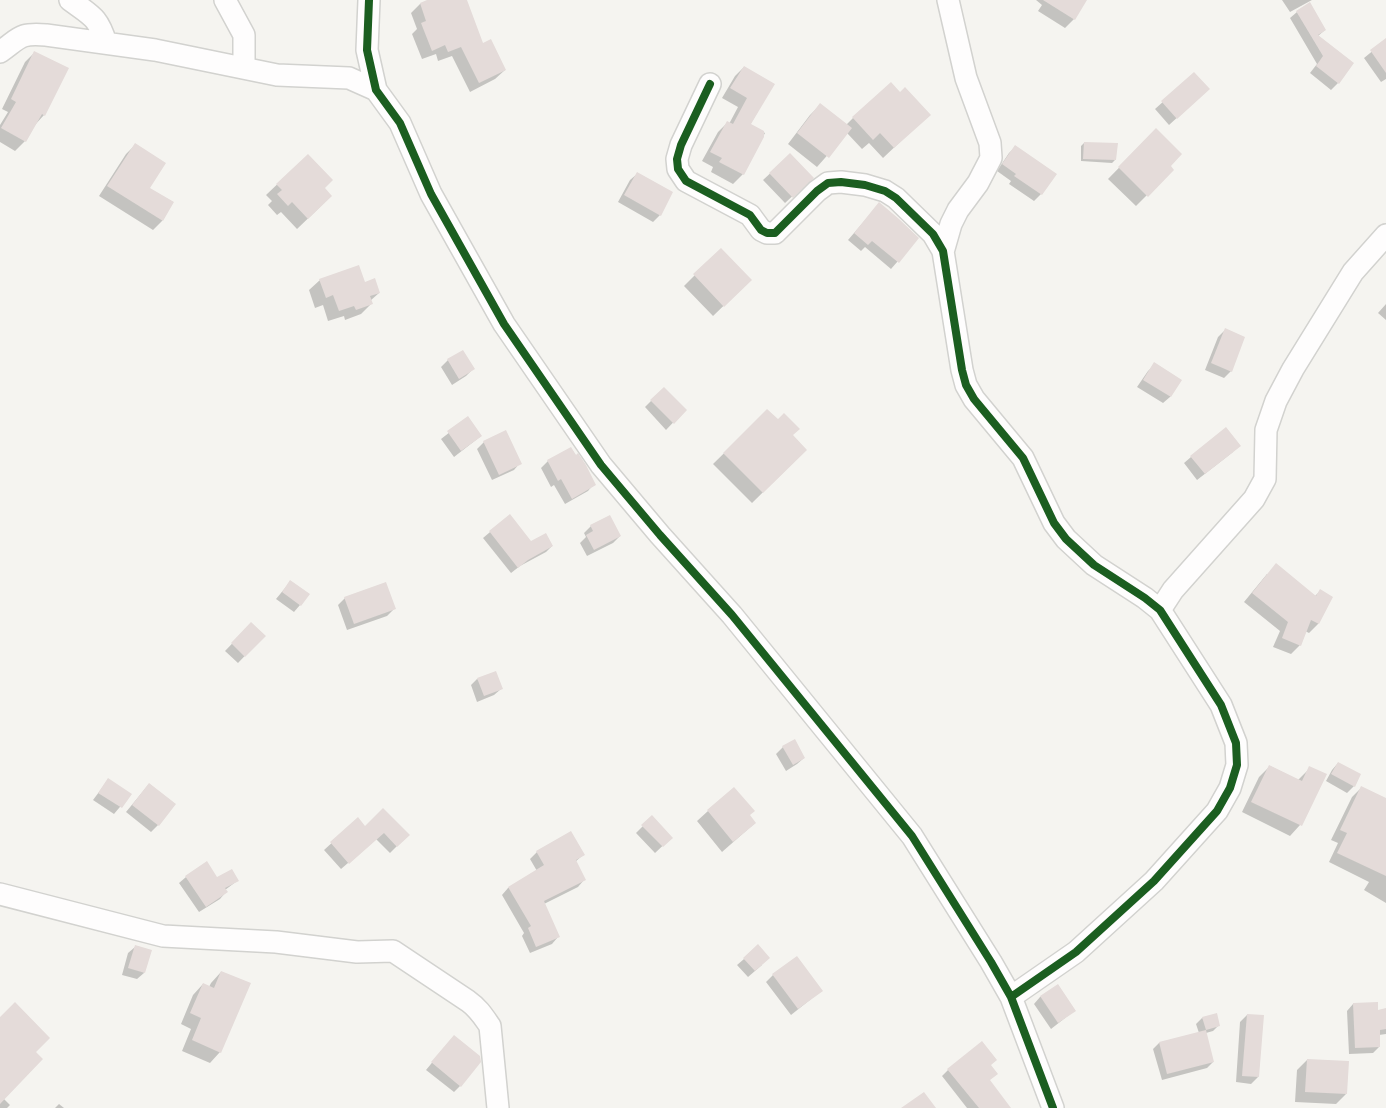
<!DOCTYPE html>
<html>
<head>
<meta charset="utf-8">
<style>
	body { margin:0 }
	canvas { display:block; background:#f5f4f0 }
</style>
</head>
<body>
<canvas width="1386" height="1108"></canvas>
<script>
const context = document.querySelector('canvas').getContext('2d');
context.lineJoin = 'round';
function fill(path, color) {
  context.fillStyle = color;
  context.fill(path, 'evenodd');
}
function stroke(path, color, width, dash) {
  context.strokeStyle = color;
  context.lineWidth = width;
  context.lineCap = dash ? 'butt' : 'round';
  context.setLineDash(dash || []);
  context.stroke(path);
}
const shadow = new Path2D(`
	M431 0H466L482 44 505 70 495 79 470 92 452 56 438 61 436 54 422 59 412 34 417 29 411 13 420 4Z
	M1036 0H1085L1074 19 1065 28 1038 11 1042 5Z
	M1282 0H1312L1290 12Z
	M1297 12 1325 30 1318 36 1338 83 1331 90 1310 73 1317 64 1290 18Z
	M1386 40V79L1381 82 1364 58Z
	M34 53 44 115 34 126 25 141 15 151 0 142V125L8 112 2 109 25 62Z
	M744 67 773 85 750 125 765 133 743 174 733 184 711 172 713 167 702 161 718 132 727 123 729 124 738 107 722 98 735 76Z
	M1194 74 1201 96 1169 125 1155 109Z
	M820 105 846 125 853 118 918 125 883 158 869 143 862 149 847 133 817 167 788 144 810 115Z
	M1156 130 1169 166 1172 170 1136 206 1108 179Z
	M1084 143 1115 160 1112 163 1081 161V146Z
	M136 144 148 188 173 202 162 221 153 230 99 196 126 154Z
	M1015 147 1055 174 1041 194 1034 201 1009 184 1011 181 997 171 1009 153Z
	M308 155 323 188 320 207 297 229 281 212 277 215 268 205 272 201 266 195Z
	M790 155 812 178 785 203 763 180Z
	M637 174 660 215 653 222 618 202 630 180Z
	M879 204 918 238 891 269 865 247 861 251 848 240Z
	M721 249 740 290 713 316 684 286Z
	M320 280 365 283 379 293 370 301 371 304 361 314 345 320 344 316 328 321 323 305 315 308 309 290Z
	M1386 304V320L1378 313Z
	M1225 330 1231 371 1224 378 1205 370 1218 337Z
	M448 360 473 369 466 376 452 385 441 367Z
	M1155 364 1180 380 1170 397 1163 403 1137 387 1148 371Z
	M664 388 685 410 666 430 645 407Z
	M767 411 806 450 752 503 713 464Z
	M468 418 481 436 454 457 441 439Z
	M484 442 520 463 514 470 492 480 477 449Z
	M571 448 594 484 588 491 565 504 554 485 551 487 541 468 548 461Z
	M1233 452 1197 480 1184 463 1191 457Z
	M509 516 531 542 552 546 546 552 520 566 511 573 483 538Z
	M591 526 620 536 613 543 587 556 580 543 586 537 584 533Z
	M1267 574 1314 597 1320 591 1332 597 1318 624 1309 633 1305 631 1300 645 1291 654 1273 647 1280 631 1244 602Z
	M290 582 300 605 294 612 276 599Z
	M345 598 394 609 387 616 347 630 338 605Z
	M251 624 264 636 238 663 225 651Z
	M477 679 501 689 494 695 477 702 471 685Z
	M783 747 804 758 797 764 786 771 776 754Z
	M1338 763 1354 786 1347 793 1326 781 1332 770Z
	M1270 766 1298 780 1310 768 1300 825 1290 836 1242 812 1259 777Z
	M108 780 130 795 114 814 93 800Z
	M149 784 158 825 151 832 126 812Z
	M1361 788 1386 800V903L1364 890 1369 882 1329 862 1338 843 1331 840 1352 797Z
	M708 811 749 816 755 823 722 852 697 821Z
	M652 817 671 838 655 853 636 833Z
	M358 819 365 828 408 835 390 853 376 839 341 869 324 850Z
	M570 833 583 855 575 862 584 880 578 887 544 904 558 937 552 944 530 953 522 936 524 933 502 895 508 888 537 871 530 859 537 852Z
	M186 877 217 878 237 881 225 890 226 892 220 899 199 912 179 883Z
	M135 947 144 973 137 979 122 975 128 953Z
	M744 959 762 965 748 977 737 965Z
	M221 972 220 1052 210 1063 182 1051 191 1029 181 1024 193 995 203 984 209 987 211 983Z
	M773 975 821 991 791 1015 766 982Z
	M1057 986 1074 1011 1051 1029 1034 1004 1040 997Z
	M1353 1004 1377 1011 1386 1010V1034L1379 1035V1047L1373 1053 1349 1054 1347 1011Z
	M1247 1015 1258 1077 1251 1084 1236 1082 1240 1022Z
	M1202 1018 1219 1025 1213 1031 1206 1033 1213 1062 1207 1068 1162 1080 1153 1049 1159 1043 1199 1033 1196 1024Z
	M0 1019 34 1052 3 1098 10 1105 7 1108H0Z
	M454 1036 460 1086 454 1092 426 1070Z
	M1307 1060 1346 1094 1336 1104 1295 1102 1297 1070Z
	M990 1066 989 1080 1010 1108H967L942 1076 948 1070Z
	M59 1104 64 1108H55Z`);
const building = new Path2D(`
	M427 0H467L483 43 491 39 506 70 479 83 461 47 448 52 445 45 432 51 421 23 426 21 420 3Z
	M1043 0H1087L1075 20Z
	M1310 2 1326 30 1318 35 1354 63 1339 84 1316 66 1323 56 1296 11Z
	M1386 38V73L1370 50Z
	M34 51 69 68 45 116 42 114 26 142 1 128 16 102 11 99Z
	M744 66 775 84 751 124 764 131V137L744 175 719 162 722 158 710 152 727 121 733 124 747 98 730 88Z
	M1194 72 1210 89 1177 119 1161 101Z
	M891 82 900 92 905 87 931 115 894 148 880 133 873 140 852 117Z
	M820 103 852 128 829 158 797 133Z
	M1156 128 1182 154 1171 166 1174 170 1148 197 1118 167Z
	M1084 142 1118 143 1116 160 1083 159Z
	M135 143 166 163 150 188 174 202 163 221 107 186Z
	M1015 145 1057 174 1042 195 1014 176 1016 174 1002 164Z
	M790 153 814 178 793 198 769 173Z
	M308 154 333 180 325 188 332 196 308 219 292 202 288 206 277 194 282 190 276 184Z
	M637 172 673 192 661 216 624 195Z
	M879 202 899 219 919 238 899 263 872 241 868 245 854 233Z
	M721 248 752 280 724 307 693 274Z
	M359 265 365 282 375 278 380 293 370 296 373 304 356 310 354 306 339 311 333 295 326 298 319 279Z
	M1225 328 1245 337 1232 372 1211 363Z
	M463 350 475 369 459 379 447 359Z
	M1154 362 1182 380 1171 397 1143 380Z
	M664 387 687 410 674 424 650 400Z
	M767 409 778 419 784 413 800 429 793 435 807 450 763 493 723 453Z
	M468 416 482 436 461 451 447 431Z
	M1226 427 1241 446 1205 474 1190 456Z
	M506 430 522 464 499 475 483 441Z
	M571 447 576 455 578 453 586 465 596 485 572 499 561 479 558 481 547 460Z
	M510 514 531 541 546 533 553 546 528 560 518 568 489 531Z
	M610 515 621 536 594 550 586 535 593 531 590 525Z
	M1276 563 1316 596 1320 589 1333 597 1319 624 1311 620 1301 646 1282 638 1288 622 1252 593Z
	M290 580 310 594 301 606 282 592Z
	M386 582 396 609 354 624 344 597Z
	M251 622 266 636 245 657 231 643Z
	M496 671 503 689 484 696 477 678Z
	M795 739 805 758 793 765 782 746Z
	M1338 762 1361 774 1355 787 1331 774Z
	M1269 765 1302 781 1309 766 1327 774 1302 826 1251 802Z
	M108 778 132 794 122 808 98 793Z
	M149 783 176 804 159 826 132 805Z
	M1361 786 1386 798V876L1337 853 1347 833 1340 830Z
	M734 787 755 811 750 815 756 823 733 842 707 810Z
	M383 808 410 835 397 847 384 833 349 864 330 842 358 817 365 826Z
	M652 815 673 838 663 847 641 825Z
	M571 831 585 855 576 860 586 880 544 901 560 937 536 947 528 928 531 926 508 887 544 865 536 851Z
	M207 861 217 877 232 869 239 881 225 888 228 892 206 907 185 876Z
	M758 944 770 958 755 971 743 958Z
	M135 945 152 950 145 973 128 968Z
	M797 956 823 991 798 1009 772 974Z
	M221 971 251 983 221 1053 192 1040 201 1018 190 1013 203 983 214 988Z
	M1058 984 1076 1011 1058 1023 1040 996Z
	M15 1002 50 1038 36 1052 43 1059 0 1104V1017Z
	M1378 1002V1010L1386 1008V1029L1380 1030V1047L1355 1048 1353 1003Z
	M1217 1013 1220 1026 1206 1030 1214 1062 1167 1074 1159 1042 1206 1030 1202 1017Z
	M1247 1014 1264 1015 1259 1077 1242 1076Z
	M454 1035 480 1056 481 1062 461 1087 431 1062Z
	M982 1041 997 1060 991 1065 998 1074 990 1080 1011 1108H979L947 1069Z
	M1307 1059 1349 1061 1347 1094 1305 1092Z
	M924 1092 936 1108H901Z`);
const minor = new Path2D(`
	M70 0C92 16 98 17 106 43
	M225 0 244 35V68
	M369 0 367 50 376 90 400 123 431 194 504 324 601 465 660 535 732 615 912 836 991 962 1011 997 1053 1108
	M0 52C21 37 19 33 46 35L155 50 277 75 349 78 376 90
	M710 84 681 145 677 159 678 169 686 181 750 215 761 230 767 233H775L817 191 828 183 841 182 865 185 885 191 896 198 933 234 943 251 962 370 966 385 974 399 1023 458 1054 523 1066 539 1094 565 1145 598 1160 610 1221 705 1236 743 1237 765 1230 788 1217 811 1154 881 1076 952 1011 997
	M943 252 951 224 958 210 978 183 991 158 990 143 966 78 948 0
	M1160 610 1173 590 1254 499 1265 479 1266 430 1276 401 1293 369 1353 272 1386 235
	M0 894 163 936 276 942 357 952 393 951 468 1001C478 1008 483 1016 490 1026L498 1108`);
const cycleway = new Path2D(`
	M369 0 367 50 376 90 400 123 431 194 504 324 601 465 660 535 732 615 912 836 991 962 1011 997 1053 1108
	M710 84 681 145 677 159 678 169 686 181 750 215 761 230 767 233H775L817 191 828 183 841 182 865 185 885 191 896 198 933 234 943 251 962 370 966 385 974 399 1023 458 1054 523 1066 539 1094 565 1145 598 1160 610 1221 705 1236 743 1237 765 1230 788 1217 811 1154 881 1076 952 1011 997`);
fill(shadow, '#0003');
fill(building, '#e4dbd9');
stroke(minor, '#d2d2cf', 24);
stroke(minor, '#fefdfd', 21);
stroke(cycleway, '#1b5e20', 8);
</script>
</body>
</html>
